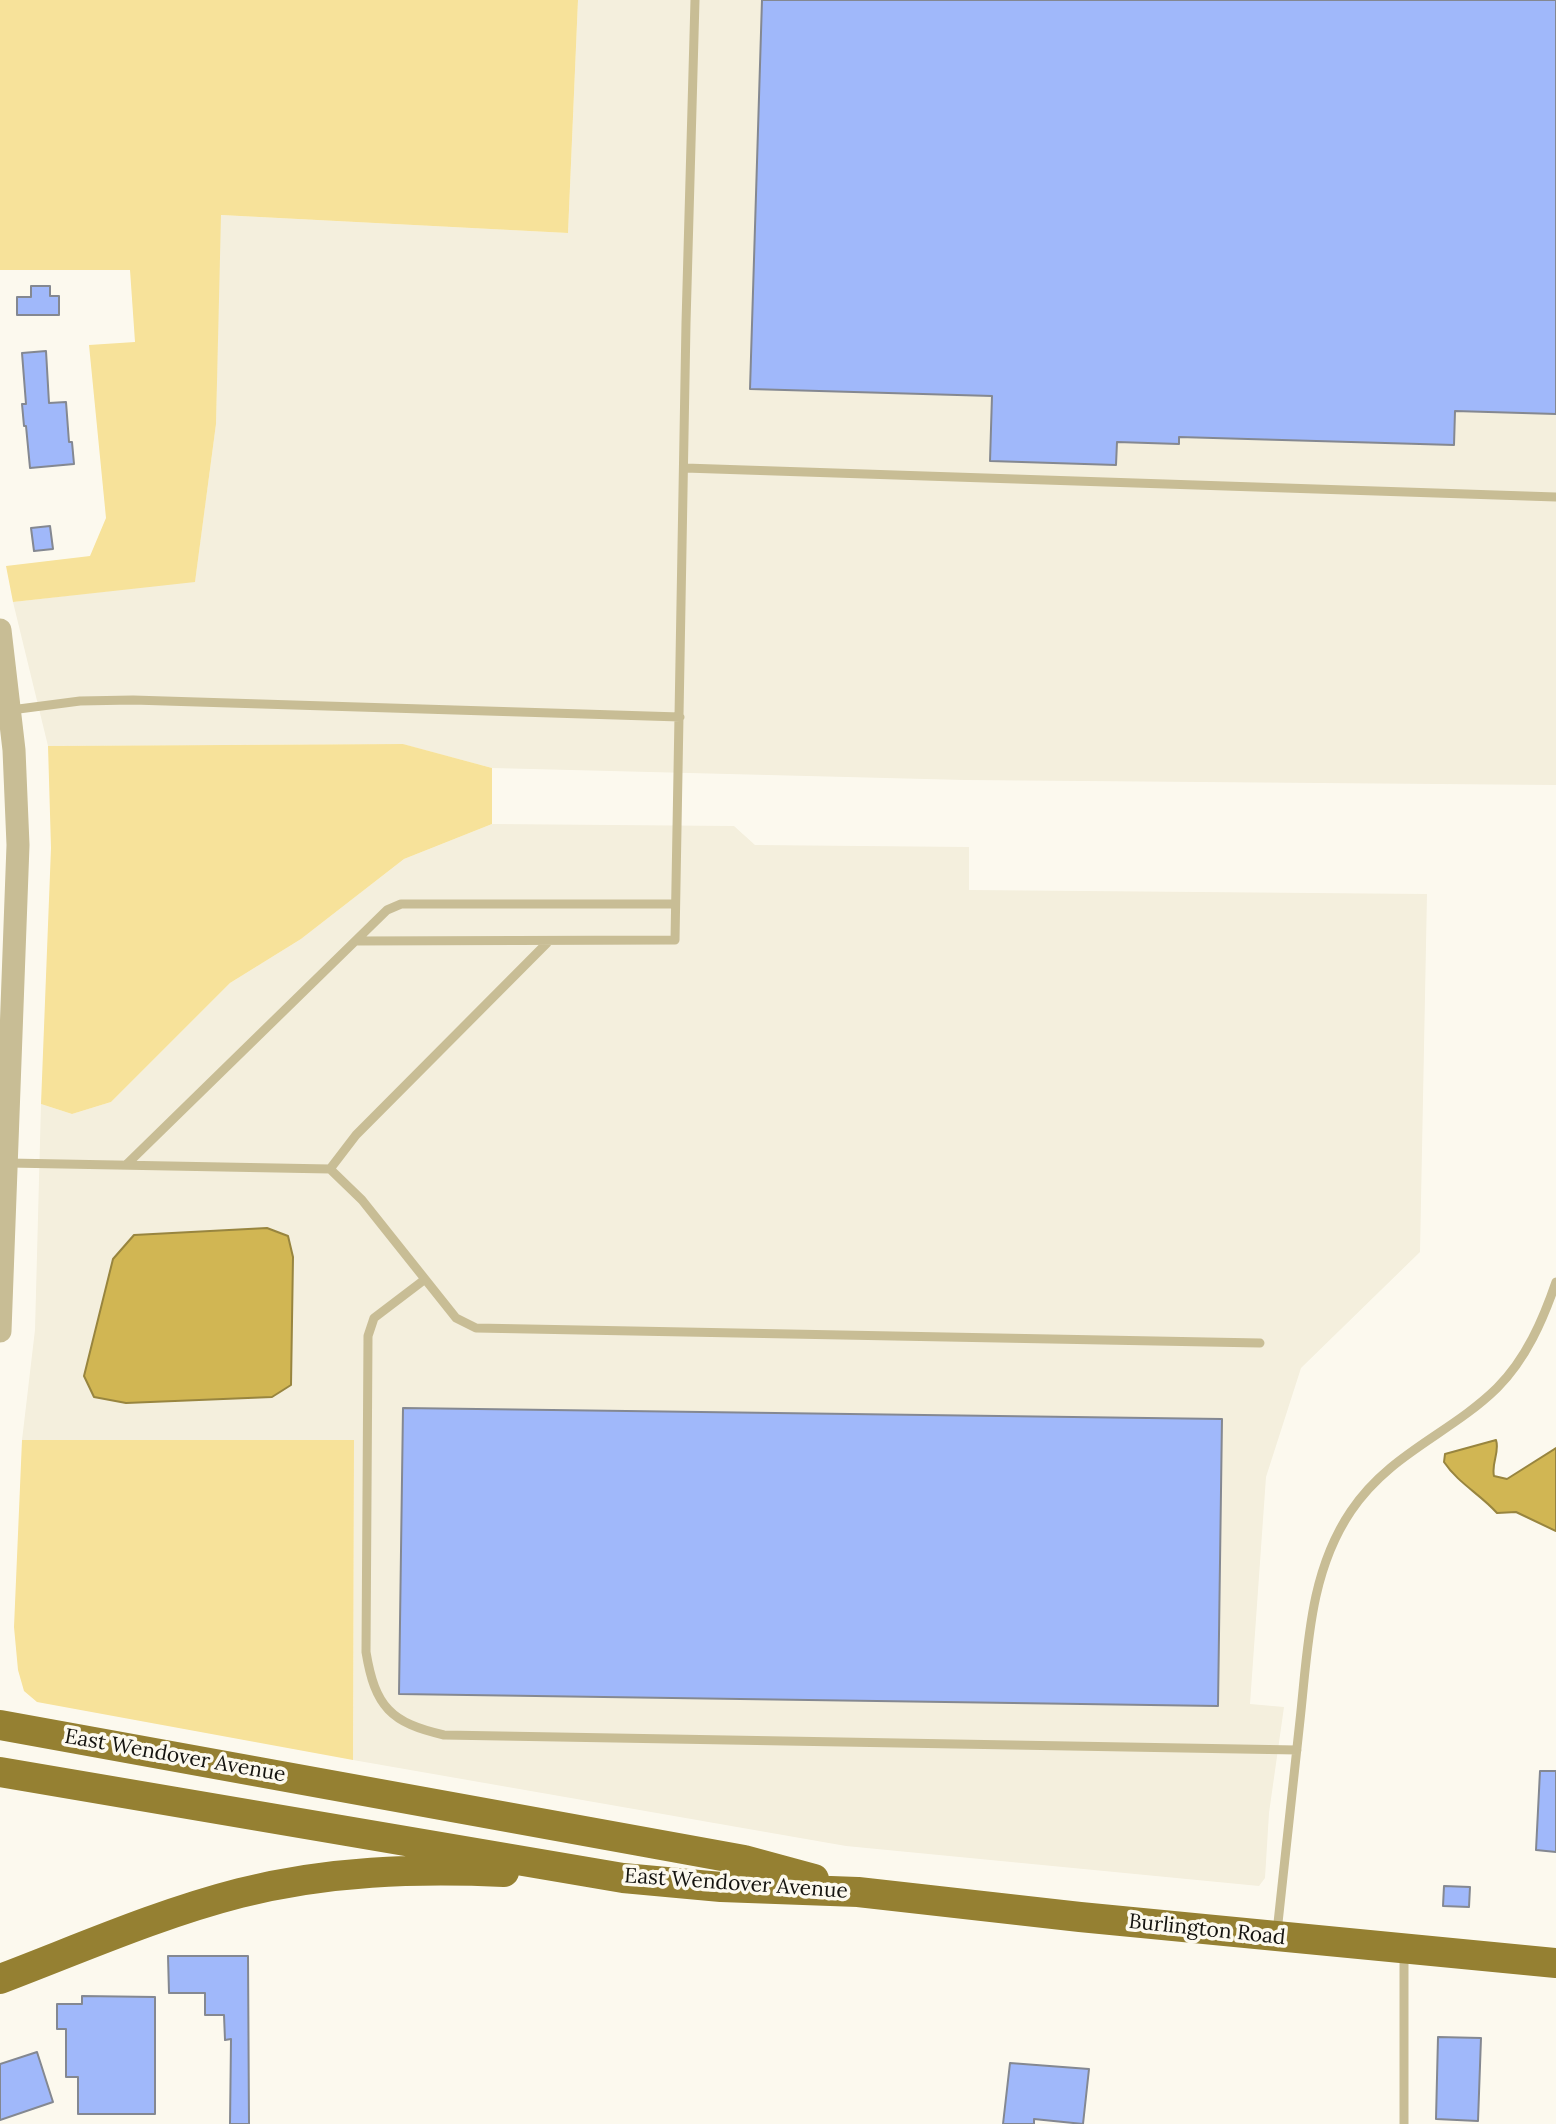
<!DOCTYPE html>
<html>
<head>
<meta charset="utf-8">
<style>
	body { margin:0 }
	canvas { display:block; background:#fcf9ee }
</style>
</head>
<body>
<canvas width="1556" height="2124"></canvas>
<script>
const context = document.querySelector('canvas').getContext('2d');
context.lineJoin = 'round';
function fill(path, color) {
  context.fillStyle = color;
  context.fill(path, 'evenodd');
}
function stroke(path, color, width, dash) {
  context.strokeStyle = color;
  context.lineWidth = width;
  context.lineCap = dash ? 'butt' : 'round';
  context.setLineDash(dash || []);
  context.stroke(path);
}
function drawText(font, color, halo, rows, align = 'center') {
  context.font = font + ' Lora,serif';
  context.lineWidth = 7;
  context.setLineDash([]);
  context.textBaseline = 'middle';
  context.strokeStyle = halo;
  context.fillStyle = color;
  for (const [text, x, y, turn = 0] of rows) {
    context.save();
    context.translate(x, y);
    context.rotate((+turn || 0) * Math.PI / 180);
    context.textAlign = isNaN(turn) ? turn : align;
    if (halo) context.strokeText(text, 0, 0);
    context.fillText(text, 0, 0);
    context.restore();
  }
}
const built = new Path2D(`
	M578 0H1556V785L965 780 492 768 402 744 48 746 13 602 195 581 216 424 220 215 568 233Z
	M492 824 734 826 755 845 969 847V890L1427 894 1420 1252 1301 1368 1266 1477 1250 1704 1284 1707 1269 1813 1265 1878 1259 1886 846 1846 353 1760 354 1441 22 1440 35 1330 41 1104 72 1114 111 1102 230 983 301 939 404 859Z`);
const green = new Path2D(`
	M0 0H578L568 233 221 215 216 424 195 582 13 602 6 566 90 556 106 518 89 345 135 342 130 270H0Z
	M403 744 492 768V824L404 859 301 939 230 983 111 1102 72 1114 41 1104 51 848 48 746Z
	M22 1440H354L353 1760 37 1702 24 1691 18 1670 14 1627Z`);
const water = new Path2D(`
	M267 1228 288 1236 293 1257 291 1385 272 1397 126 1403 94 1397 84 1376 113 1259 134 1235Z
	M1496 1440C1500 1452 1491 1463 1494 1476L1507 1479 1556 1448V1531L1516 1512 1497 1513C1480 1494 1458 1483 1444 1462L1445 1454Z`);
const building = new Path2D(`
	M762 0H1556V414L1455 411 1454 445 1179 437V444L1117 442 1116 465 990 461 992 396 750 389Z
	M31 286H50V296H59V315H17V297H31Z
	M46 351 49 403 66 402 69 442H72L74 464 30 468 26 426H24L22 404H26L22 353Z
	M50 526 53 549 34 551 31 528Z
	M403 1408 1222 1419 1218 1706 399 1694Z
	M1540 1771H1556V1852L1536 1850Z
	M1444 1886 1470 1887 1469 1907 1443 1906Z
	M168 1956H248L249 2124H230L231 2039 225 2040 224 2015H205V1993H169Z
	M82 1996 155 1997V2114H78V2077H66V2029H57V2004H82Z
	M1438 2037 1481 2038 1478 2121 1436 2119Z
	M37 2052 53 2102 0 2120V2064Z
	M1010 2063 1089 2069 1083 2124 1034 2119V2124H1003Z`);
const service = new Path2D(`
	M685 468 1556 497
	M11 710 80 701 133 700 680 717
	M356 941 675 940 686 323 695 0
	M9 1163 330 1169 356 1135 547 943
	M126 1165 387 910 401 904H675
	M330 1169 362 1200 456 1318 476 1328 1260 1343
	M424 1280 374 1318 368 1336 366 1652C375 1707 391 1723 444 1735L1297 1750
	M1277 1932C1285 1861 1292 1791 1300 1720 1308 1648 1309 1573 1351 1511 1390 1453 1450 1434 1497 1388 1526 1359 1543 1320 1556 1282
	M1404 2124V1954`);
const tertiary = new Path2D(`
	M0 630 14 750 18 845 0 1331`);
const trunk = new Path2D(`
	M0 1725 744 1860 814 1879
	M0 1772 623 1878 721 1887 858 1892 1080 1917 1556 1963
	M0 1979C79 1949 158 1914 240 1893 327 1871 415 1868 504 1872`);
const streetNames = [
	["East Wendover Avenue",175,1756,10],
	["East Wendover Avenue",736,1884,4],
	["Burlington Road",1207,1930,6]
];
fill(built, '#f4efdd');
fill(green, '#f7e29a');
fill(water, '#d1b653');
stroke(water, '#98853f', 2);
fill(building, '#a0b8fa');
stroke(building, '#848891', 2);
stroke(service, '#c8bd95', 9);
stroke(tertiary, '#c8bd95', 23);
stroke(trunk, '#958032', 30);
drawText('21px', '#14130f', '#fcf9ee', streetNames);
</script>
</body>
</html>
